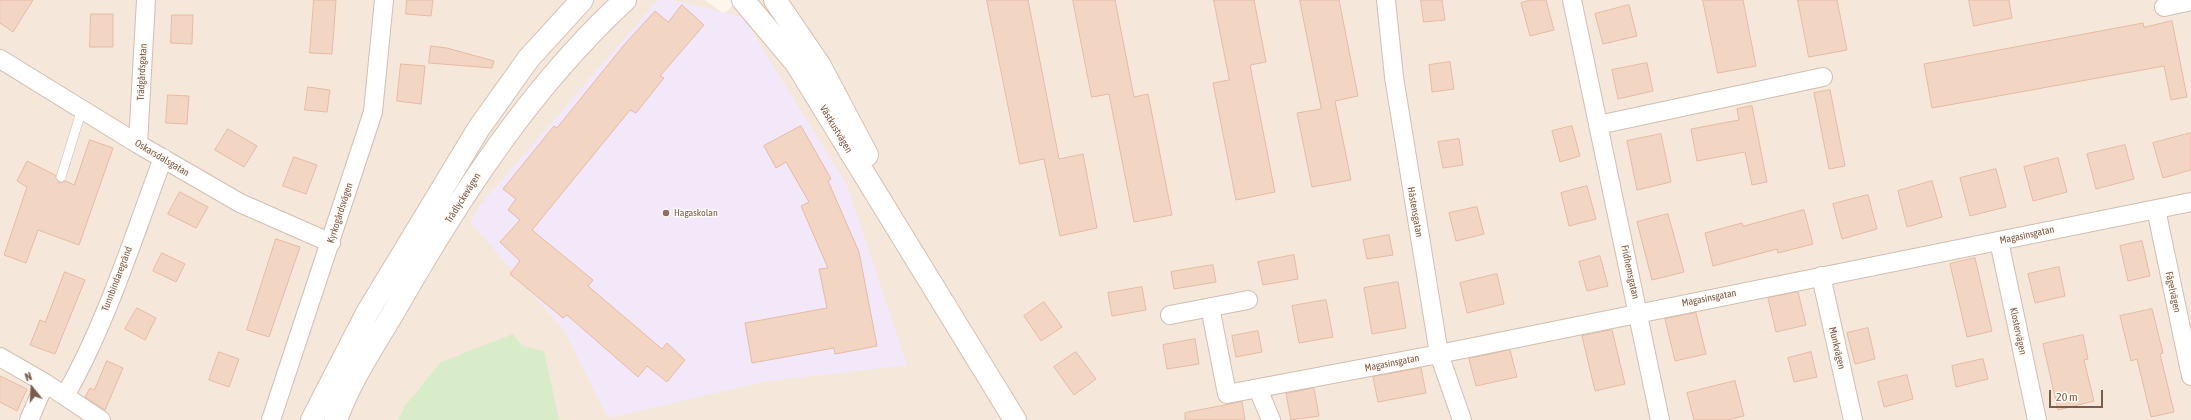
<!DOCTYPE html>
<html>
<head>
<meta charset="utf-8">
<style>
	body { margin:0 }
	#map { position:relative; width:2191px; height:420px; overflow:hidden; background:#fdf6ec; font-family:"Asap Condensed",sans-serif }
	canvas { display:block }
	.north { position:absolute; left:12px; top:368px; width:40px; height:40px; -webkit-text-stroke:3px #fffaf3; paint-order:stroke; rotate:342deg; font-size:11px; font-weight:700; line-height:16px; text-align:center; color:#7a5c4d }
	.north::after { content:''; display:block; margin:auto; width:14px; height:18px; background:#7a5c4d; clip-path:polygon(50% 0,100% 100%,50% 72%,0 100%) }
	.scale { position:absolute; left:2049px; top:390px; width:54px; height:18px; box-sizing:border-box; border:2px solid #7a5c4d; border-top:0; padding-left:5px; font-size:12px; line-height:14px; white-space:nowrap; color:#7a5c4d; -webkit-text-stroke:3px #fffaf3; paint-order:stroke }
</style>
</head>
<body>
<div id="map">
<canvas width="2191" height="420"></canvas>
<div class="north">N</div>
<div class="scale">20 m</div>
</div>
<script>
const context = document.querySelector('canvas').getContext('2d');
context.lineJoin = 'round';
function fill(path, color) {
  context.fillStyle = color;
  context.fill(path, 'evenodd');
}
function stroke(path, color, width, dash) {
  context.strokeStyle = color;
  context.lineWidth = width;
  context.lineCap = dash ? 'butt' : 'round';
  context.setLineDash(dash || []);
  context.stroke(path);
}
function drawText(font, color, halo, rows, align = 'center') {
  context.font = font + ' "Asap Condensed",sans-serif';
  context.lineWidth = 3;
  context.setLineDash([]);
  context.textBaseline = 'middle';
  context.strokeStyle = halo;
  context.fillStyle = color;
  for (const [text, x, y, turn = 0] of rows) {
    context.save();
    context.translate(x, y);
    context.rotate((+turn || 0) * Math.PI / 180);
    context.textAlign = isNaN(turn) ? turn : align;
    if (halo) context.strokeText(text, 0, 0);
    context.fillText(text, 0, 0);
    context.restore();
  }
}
const residential = new Path2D(`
	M0 0H705L724 14 738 0H2191V420H0Z`);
const education = new Path2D(`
	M658 0H672L743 17 847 185 907 365 762 382 608 418 564 330 470 222 481 204Z`);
const green = new Path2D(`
	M513 334 522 346 544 351 559 420H398L405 406 441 362Z`);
const building = new Path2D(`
	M0 0H33L13 32 0 23Z
	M314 0H336L332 54 310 53Z
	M407 0H433L431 16 406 14Z
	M987 0H1028L1059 159 1083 154 1097 228 1060 236 1044 159 1020 164Z
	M1073 0H1115L1134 97 1148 94 1172 215 1134 222 1109 94 1092 97Z
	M1214 0H1254L1266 62 1250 65 1275 192 1236 200 1213 83 1229 80Z
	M1300 0H1339L1358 96 1335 101 1351 180 1312 187 1297 113 1321 109Z
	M1421 0H1442L1445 20 1424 22Z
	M1531 0H1546L1554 30 1530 36 1521 3Z
	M1703 0H1743L1756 66 1718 73Z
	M1798 0H1837L1847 50 1809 57Z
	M1969 0H2009L2012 18 1974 26Z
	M682 5 704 25 660 76 664 78 636 113 630 110 532 230 593 280 588 286 662 349 667 343 685 360 667 382 647 366 638 377 567 315 563 318 510 274 520 261 500 242 520 220 508 210 516 199 503 189 554 126 557 128 624 45 655 11 668 22Z
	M1629 5 1637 36 1603 44 1595 14Z
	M91 14H113V47H90Z
	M172 15H193L192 44 171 43Z
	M2172 21 2187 97 2171 100 2164 66 1932 108 1924 64 2143 23 2144 27Z
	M431 46 447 48 494 61 492 68 429 63Z
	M1450 62 1454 89 1432 92 1429 65Z
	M1647 63 1653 91 1618 99 1612 70Z
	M401 64 425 66 421 104 397 101Z
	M308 87 330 90 327 112 305 110Z
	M1830 90 1845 166 1829 169 1814 93Z
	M168 95 189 96 187 124 166 123Z
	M1752 106 1767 182 1752 185 1745 152 1697 161 1691 129 1739 120 1737 109Z
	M801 126 831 179 828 181 859 252 877 346 835 354 834 348 752 363 745 323 827 308 819 269 828 268 801 206 809 202 786 162 776 168 764 146Z
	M1572 126 1580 156 1560 162 1552 131Z
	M228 129 257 146 244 167 215 150Z
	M2191 133V170L2163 178 2153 143Z
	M1661 134 1671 182 1637 190 1627 141Z
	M1459 139 1463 165 1443 168 1438 142Z
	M90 140 113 148 79 245 38 230 26 263 4 255 27 187 17 181 27 161 55 175 59 183 66 181 74 185Z
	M2125 145 2134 179 2096 189 2087 154Z
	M294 157 317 165 306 194 283 186Z
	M2058 158 2067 192 2033 201 2024 167Z
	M1996 169 2006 207 1970 216 1960 178Z
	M1932 181 1942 217 1907 227 1898 191Z
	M1587 186 1596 219 1569 226 1561 193Z
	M180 192 208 207 196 228 168 214Z
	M1868 195 1877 229 1842 239 1833 204Z
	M1477 207 1484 234 1456 241 1449 213Z
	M1804 210 1813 244 1778 253 1777 249 1713 266 1705 233 1742 223 1743 226Z
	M1668 214 1684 272 1652 280 1637 222Z
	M1389 235 1393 255 1367 259 1363 240Z
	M276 239 300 247 269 337 247 330Z
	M2142 241 2150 276 2128 281 2120 246Z
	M162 253 185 264 176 282 153 271Z
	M1294 255 1298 279 1263 285 1258 262Z
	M1600 256 1608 286 1587 291 1579 262Z
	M1975 258 1992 331 1967 337 1950 264Z
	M1213 265 1216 282 1174 289 1171 272Z
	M2059 267 2065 296 2035 303 2028 274Z
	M65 272 85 280 55 354 30 345 40 320 45 322Z
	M1497 274 1504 304 1467 313 1460 283Z
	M1398 282 1406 328 1372 334 1364 288Z
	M1142 287 1146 310 1112 316 1108 293Z
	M1798 292 1806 325 1776 332 1768 298Z
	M1326 300 1333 337 1299 343 1292 306Z
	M1044 302 1062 327 1041 341 1024 316Z
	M137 308 156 318 145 340 125 329Z
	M2152 309 2163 353 2160 354 2174 412 2151 417 2137 359 2131 361 2120 316Z
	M1696 313 1706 354 1675 361 1665 319Z
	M1868 328 1875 359 1855 364 1847 333Z
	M1612 330 1625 384 1595 391 1582 336Z
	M1258 331 1262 352 1236 357 1232 336Z
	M2083 335 2088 359 2084 360 2094 401 2058 410 2043 344Z
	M1195 339 1199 364 1167 369 1163 345Z
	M1510 350 1517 377 1476 386 1469 359Z
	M219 352 239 359 229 387 209 380Z
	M1076 352 1096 379 1074 395 1054 367Z
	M1811 352 1817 377 1794 382 1788 358Z
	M1983 359 1988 379 1956 387 1952 366Z
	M107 361 123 368 105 410 85 397 90 388 94 390Z
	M1421 368 1426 393 1378 402 1373 377Z
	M1907 375 1913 399 1884 407 1878 382Z
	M0 376 27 389 17 411 0 402Z
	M1735 381 1744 416 1727 420H1694L1687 393Z
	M1314 388 1319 416 1291 420 1286 394Z
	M1242 402 1245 420H1185V413Z`);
const lane = new Path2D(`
	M61 177 82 109`);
const street = new Path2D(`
	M1386 0 1394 77 1439 354 1462 420
	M1572 0 1660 420
	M2164 7 2191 1
	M0 59 138 144 240 203 331 243
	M1598 125 1823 77
	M138 144 146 0
	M2156 209 2191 376
	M1999 241 2037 420
	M1821 276 1853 420
	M1210 307 1227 394 1439 354 2191 202
	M1170 315 1248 300
	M0 357 45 383 101 420
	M1258 389 1271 420
	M65 396C107 322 133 238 163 158
	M29 420 45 383
	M271 420 373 112 384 0`);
const secondary = new Path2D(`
	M743 0 796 63 1015 420
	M775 0 820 66 867 155
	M312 420 367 313 479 128 529 58 582 0
	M336 420C350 380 375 344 396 308 460 196 530 88 625 0`);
const markers = [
	[666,213,4,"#8d6e63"]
];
const streetNames = [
	["Trädgårdsgatan",142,72,-87],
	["Västkustvägen",836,129,59],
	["Oskarsdalsgatan",162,158,31],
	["Trädlyckevägen",463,198,-58],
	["Håstensgatan",1415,212,80],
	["Kyrkogårdsvägen",340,213,-72],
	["Magasinsgatan",2027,235,-12],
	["Fridhemsgatan",1630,272,78],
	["Tunnbindaregränd",117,279,-69],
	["Fågelvägen",2173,292,78],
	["Magasinsgatan",1709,298,-11],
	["Klostervägen",2018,331,78],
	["Munkvägen",1837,348,77],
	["Magasinsgatan",1392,363,-11]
];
const educationNames = [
	["Hagaskolan",674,213]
];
fill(residential, '#f5e8da');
fill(education, '#f3e8fa');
fill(green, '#d8ecc9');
fill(building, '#f3d5c3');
stroke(building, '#e6bba3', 1);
stroke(lane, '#d1beb0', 10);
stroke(street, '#d1beb0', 20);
stroke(secondary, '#d6c0b0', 24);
stroke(lane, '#fff', 9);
stroke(street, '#fff', 18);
stroke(secondary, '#fff', 22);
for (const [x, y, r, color] of markers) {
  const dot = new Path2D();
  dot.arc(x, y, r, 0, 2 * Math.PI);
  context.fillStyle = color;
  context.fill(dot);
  stroke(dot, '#fffaf3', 1.5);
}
drawText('10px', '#7a5c4d', '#fffaf3', streetNames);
drawText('10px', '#785e54', '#fffaf3', educationNames, 'left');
</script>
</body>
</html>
